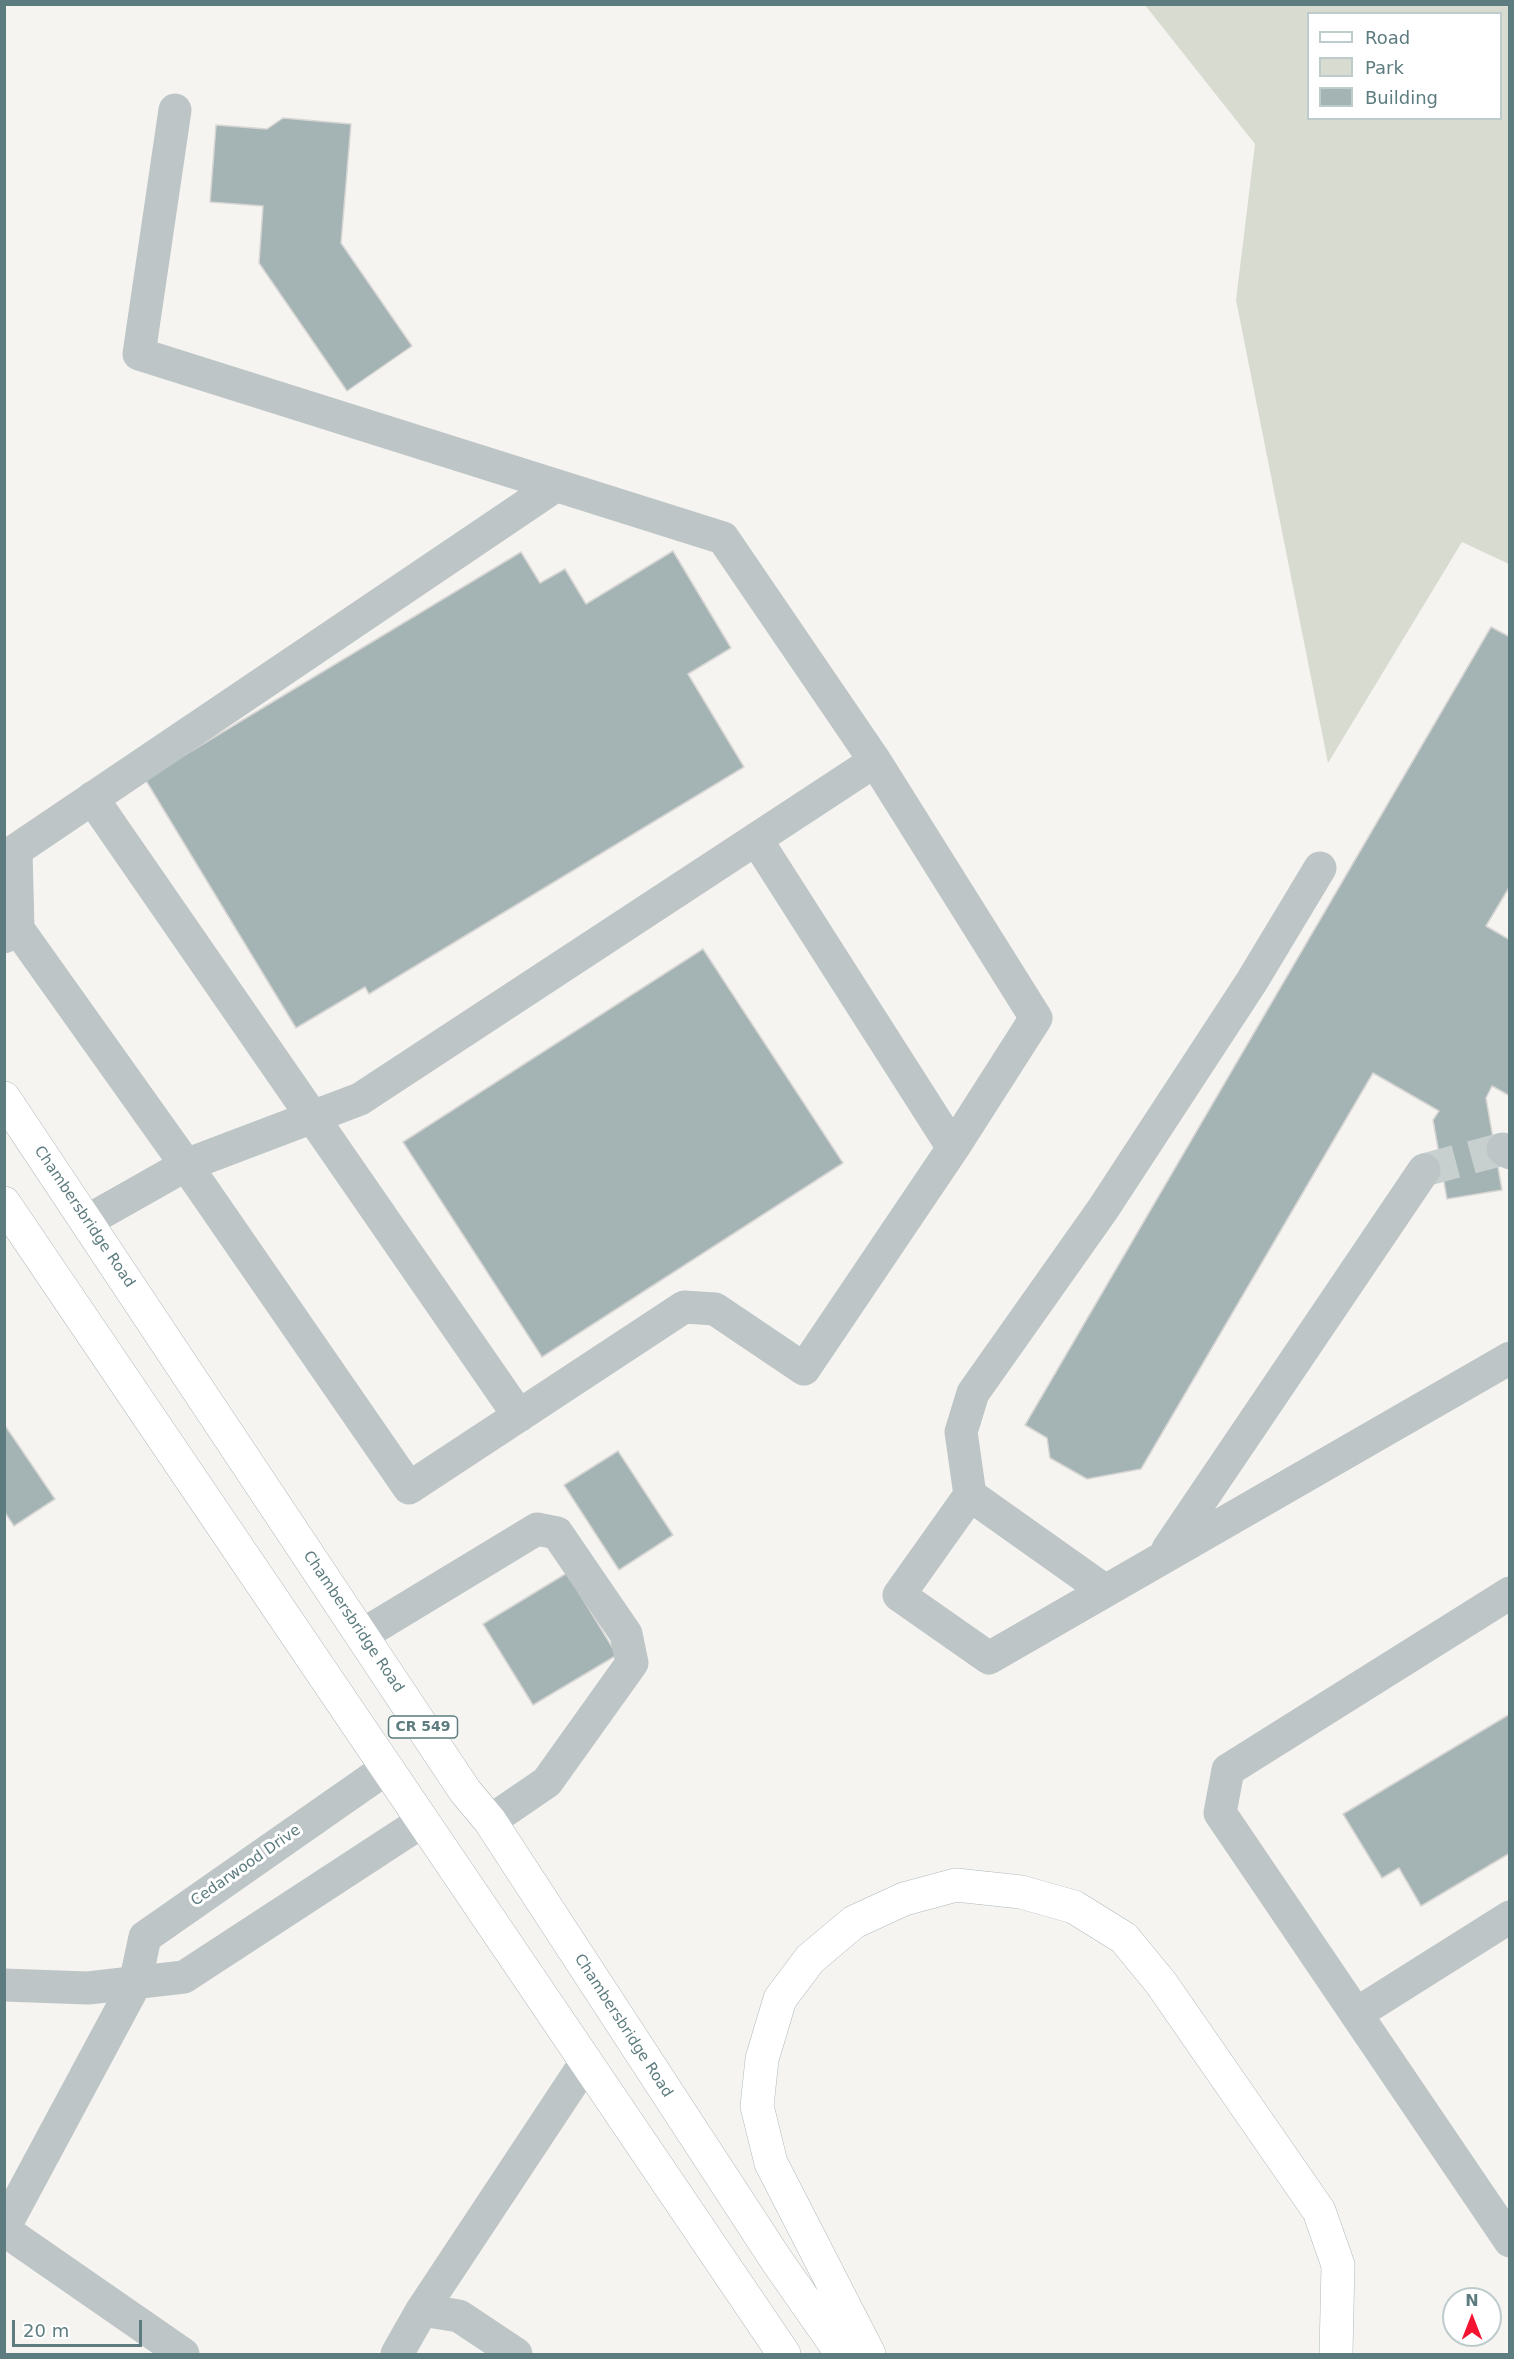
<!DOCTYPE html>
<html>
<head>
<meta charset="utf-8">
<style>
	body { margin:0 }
	#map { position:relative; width:1514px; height:2359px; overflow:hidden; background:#f6f4f1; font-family:"DejaVu Sans",sans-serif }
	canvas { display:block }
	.frame { position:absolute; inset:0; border:6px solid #5d7c7f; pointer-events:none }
	.legend { position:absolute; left:1307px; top:12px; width:195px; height:108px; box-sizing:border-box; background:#fff; border:2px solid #becbcc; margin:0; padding:8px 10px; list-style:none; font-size:18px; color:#5d7c7f }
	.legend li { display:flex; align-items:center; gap:12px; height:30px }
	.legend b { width:30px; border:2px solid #becbcc }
	.north { position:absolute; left:1442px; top:2287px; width:60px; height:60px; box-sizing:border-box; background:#fff; border:2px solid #becbcc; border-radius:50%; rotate:0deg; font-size:16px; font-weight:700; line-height:24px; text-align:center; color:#5d7c7f }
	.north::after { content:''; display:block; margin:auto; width:21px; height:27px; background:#f41331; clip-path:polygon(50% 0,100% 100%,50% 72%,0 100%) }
	.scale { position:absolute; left:12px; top:2320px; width:130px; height:27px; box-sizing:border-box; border:3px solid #5d7c7f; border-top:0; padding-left:8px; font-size:18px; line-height:21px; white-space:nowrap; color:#5d7c7f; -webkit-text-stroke:4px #fff; paint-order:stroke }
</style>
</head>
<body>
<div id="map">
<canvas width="1514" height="2359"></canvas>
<div class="frame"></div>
<ul class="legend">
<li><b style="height:8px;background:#fff"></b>Road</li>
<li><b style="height:16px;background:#d8dbd0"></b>Park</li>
<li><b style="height:16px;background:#a4b4b4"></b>Building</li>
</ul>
<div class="north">N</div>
<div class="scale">20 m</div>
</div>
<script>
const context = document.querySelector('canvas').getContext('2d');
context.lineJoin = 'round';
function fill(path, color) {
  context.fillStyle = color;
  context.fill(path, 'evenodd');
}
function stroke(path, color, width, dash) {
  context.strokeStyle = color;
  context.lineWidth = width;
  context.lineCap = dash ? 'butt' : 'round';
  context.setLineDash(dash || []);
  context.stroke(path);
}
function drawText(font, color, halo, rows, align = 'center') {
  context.font = font + ' "DejaVu Sans",sans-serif';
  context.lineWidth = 6;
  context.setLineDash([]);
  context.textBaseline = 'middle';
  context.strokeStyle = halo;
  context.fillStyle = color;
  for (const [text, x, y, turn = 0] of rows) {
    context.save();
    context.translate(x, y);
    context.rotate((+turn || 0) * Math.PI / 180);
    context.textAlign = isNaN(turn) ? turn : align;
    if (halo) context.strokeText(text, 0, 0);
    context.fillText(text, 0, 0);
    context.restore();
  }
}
const green = new Path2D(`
	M1145 5H1509V564L1462 542 1328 763 1236 300 1255 144ZM1308 14H1500V118H1308Z`);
const building = new Path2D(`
	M283 118 351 124 341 243 412 346 347 391 259 263 263 206 210 202 216 125 267 129Z
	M673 551 731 648 688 674 744 767 369 994 365 987 296 1028 145 779 521 552 540 583 565 569 586 604Z
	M1491 627 1510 637V886L1486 926 1510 940V1096L1492 1086 1486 1098 1502 1190 1447 1199 1433 1120 1439 1111 1373 1073 1141 1469 1087 1479 1050 1458 1047 1438 1025 1425Z
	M703 949 843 1163 542 1357 403 1142Z
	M4 1424 55 1499 14 1526 4 1511Z
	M618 1451 673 1535 619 1570 564 1485Z
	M567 1573 617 1655 533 1705 483 1624Z
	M1510 1714V1853L1421 1906 1399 1868 1382 1878 1343 1814Z`);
const minorTunnel = new Path2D(`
	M1424 1170 1503 1149`);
const minor = new Path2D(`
	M875 761 1036 1018 953 1148
	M92 798 519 1416
	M18 929 186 1165 409 1488 684 1307 715 1309 804 1369 953 1148 756 839
	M4 937 18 929 16 850 555 486
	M1503 1149 1510 1153
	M87 1221 186 1165 360 1099 875 761 723 538 139 354 175 110
	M970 1495 961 1432 973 1393 1103 1209 1252 981 1320 868
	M1168 1549 1424 1170
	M1104 1590 970 1495 899 1595 989 1658 1510 1358
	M1510 1593 1228 1770 1220 1813 1510 2241
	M362 1635 537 1529 557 1533 626 1634 632 1663 547 1782 490 1821
	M4 1985 88 1988 184 1977 423 1821
	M1356 2014 1510 1917
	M4 2228 135 1984 145 1937 387 1768
	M4 2230 183 2354
	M422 2310 586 2062
	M397 2354 422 2310 459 2316 516 2354`);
const major = new Path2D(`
	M4 1098 465 1791 490 1821 777 2261 842 2354
	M4 1203 784 2354
	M869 2354 771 2163 757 2106 762 2059 780 1999 810 1959 854 1922 904 1899 956 1885 1021 1892 1074 1907 1124 1938 1161 1983 1319 2211 1338 2265 1336 2354`);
const shields = [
	[423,1727,69]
];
const shieldNames = [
	["CR 549",423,1727]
];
const streetNames = [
	["Chambersbridge Road",84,1217,56],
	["Chambersbridge Road",353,1622,56],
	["Cedarwood Drive",246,1866,-35],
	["Chambersbridge Road",623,2026,57]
];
fill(green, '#d8dbd0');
fill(building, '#a4b4b4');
stroke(building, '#d7d6d4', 1.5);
stroke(minorTunnel, '#c8d0cf', 33, [33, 16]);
stroke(major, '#b0b9ba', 34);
stroke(minor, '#bdc5c6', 33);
stroke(major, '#fff', 33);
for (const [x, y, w] of shields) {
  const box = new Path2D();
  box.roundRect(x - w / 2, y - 11, w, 22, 4.5);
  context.fillStyle = '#fff';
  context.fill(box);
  stroke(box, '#5d7c7f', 1.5);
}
drawText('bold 14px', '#5d7c7f', null, shieldNames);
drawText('15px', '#5d7c7f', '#fff', streetNames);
</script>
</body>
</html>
